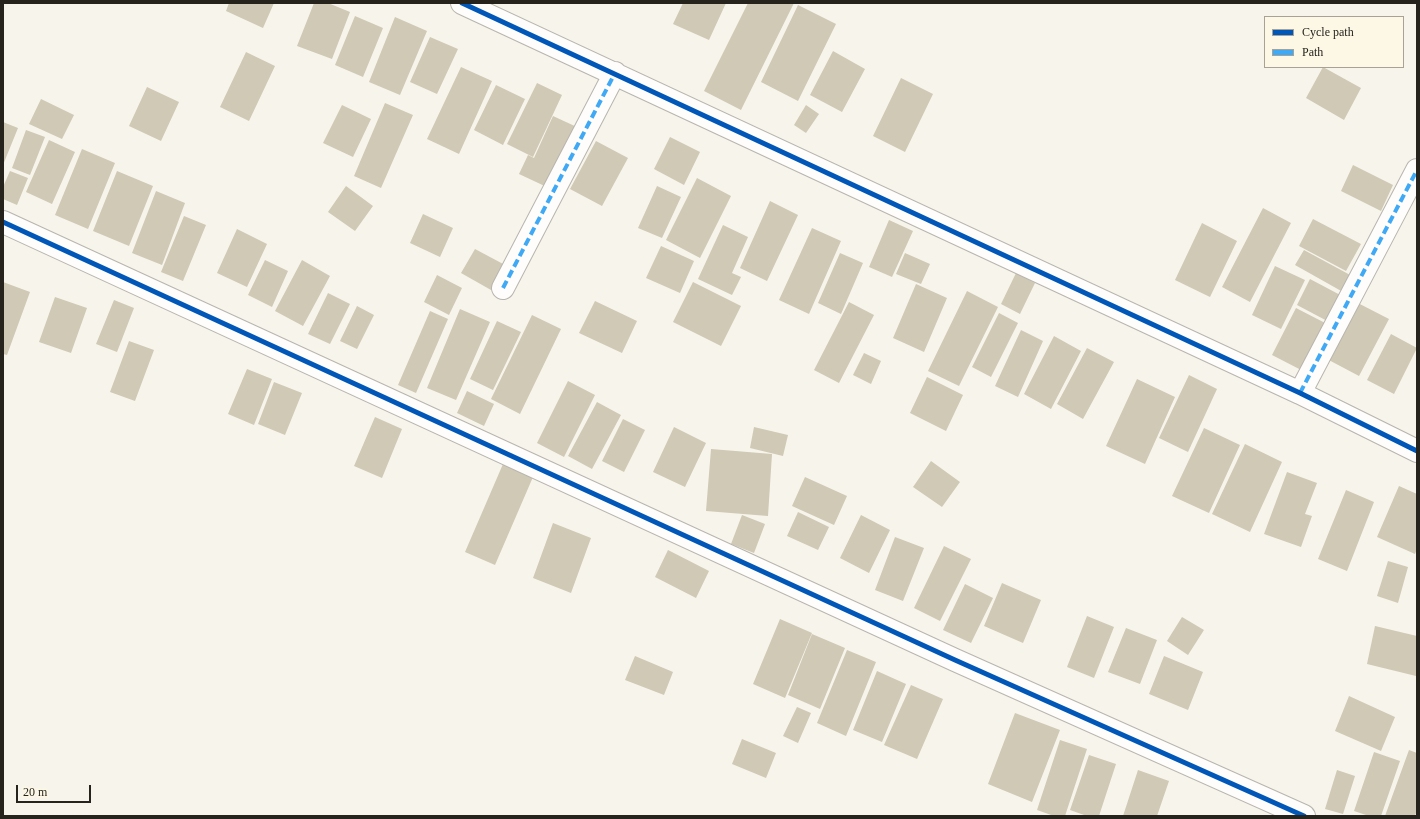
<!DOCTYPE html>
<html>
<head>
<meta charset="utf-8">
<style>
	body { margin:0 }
	#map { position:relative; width:1420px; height:819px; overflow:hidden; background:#f7f4eb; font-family:Georgia,serif }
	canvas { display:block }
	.frame { position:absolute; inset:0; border:4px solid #25231c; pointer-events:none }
	.legend { position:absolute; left:1264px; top:16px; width:140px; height:52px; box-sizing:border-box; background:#fdf7e5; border:1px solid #a7a295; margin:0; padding:5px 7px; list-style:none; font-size:12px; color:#25231c }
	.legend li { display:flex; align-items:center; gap:8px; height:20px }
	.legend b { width:20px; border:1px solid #a7a295 }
	.scale { position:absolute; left:16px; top:785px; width:75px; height:18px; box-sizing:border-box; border:2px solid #25231c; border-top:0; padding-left:5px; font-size:12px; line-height:14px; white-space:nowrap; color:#25231c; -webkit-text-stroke:3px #fdf7e5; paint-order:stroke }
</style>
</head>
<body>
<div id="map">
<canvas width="1420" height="819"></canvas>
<div class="frame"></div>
<ul class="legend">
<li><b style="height:5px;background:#0057b8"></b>Cycle path</li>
<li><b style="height:5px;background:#3fa9f5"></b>Path</li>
</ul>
<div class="scale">20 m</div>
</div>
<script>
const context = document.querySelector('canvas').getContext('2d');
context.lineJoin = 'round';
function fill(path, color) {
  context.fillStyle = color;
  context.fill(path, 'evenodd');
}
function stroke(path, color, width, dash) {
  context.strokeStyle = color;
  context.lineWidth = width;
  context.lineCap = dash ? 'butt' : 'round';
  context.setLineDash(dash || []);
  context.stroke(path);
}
const building = new Path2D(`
	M229 3H274L263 28 226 11Z
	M314 3H328L350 12 332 59 297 46Z
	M683 3H726L709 40 673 24Z
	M748 3H794L741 110 704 91Z
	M798 5 836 24 798 101 761 82Z
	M355 16 383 28 363 77 335 65Z
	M395 17 427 31 400 95 369 82Z
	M430 37 458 49 437 94 410 82Z
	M833 51 865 69 842 112 810 95Z
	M246 52 275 66 249 121 220 107Z
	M461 67 492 81 459 154 427 139Z
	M1323 67 1361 88 1344 120 1306 98Z
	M901 78 933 94 905 152 873 136Z
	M537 83 562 95 533 157 507 144Z
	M496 85 525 99 503 145 474 130Z
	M147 87 179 102 161 141 129 126Z
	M41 99 74 115 62 139 29 124Z
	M385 103 413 115 381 188 354 176Z
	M342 105 371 119 353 157 323 143Z
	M806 105 819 114 806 133 794 125Z
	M553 116 579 128 551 189 519 174 528 155 534 158Z
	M3 122 18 128 3 165Z
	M26 130 45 137 30 175 12 168Z
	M670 137 700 152 684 185 654 169Z
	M49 140 75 152 52 204 26 192Z
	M596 141 628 158 602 206 570 189Z
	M82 149 115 163 88 229 55 215Z
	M1353 165 1393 185 1381 211 1341 191Z
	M10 171 28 178 17 205 3 199V187Z
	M117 171 153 186 129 246 93 231Z
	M697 178 731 196 700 258 666 240Z
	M346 186 373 206 355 231 328 212Z
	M657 186 681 197 662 238 638 228Z
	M156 191 185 203 162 265 132 253Z
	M770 201 798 215 767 281 740 268Z
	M1263 208 1291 223 1250 302 1222 287Z
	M423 214 453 228 440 257 410 243Z
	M184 216 206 225 183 281 161 272Z
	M1313 219 1361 244 1346 271 1299 246Z
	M889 220 913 231 892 277 869 267Z
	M1202 223 1237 241 1210 297 1175 280Z
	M723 225 748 237 732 273 741 277 732 295 698 279Z
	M812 228 841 241 809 314 779 300Z
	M237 229 267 244 247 287 217 273Z
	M661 246 694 261 680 293 646 278Z
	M475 249 505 265 491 290 461 273Z
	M1304 250 1352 276 1343 292 1295 265Z
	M840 253 863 263 841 314 818 303Z
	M905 253 930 264 921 284 896 274Z
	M265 260 288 271 272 307 248 295Z
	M302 260 330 276 303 326 275 311Z
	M1275 266 1305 280 1281 329 1252 315Z
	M1016 273 1035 283 1020 314 1001 304Z
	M437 275 462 288 449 315 424 302Z
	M1310 279 1344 297 1331 323 1297 305Z
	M3 282 30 292 7 355 3 354Z
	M693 282 741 306 721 346 673 322Z
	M916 284 947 298 924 352 893 338Z
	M967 291 998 307 959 386 928 371Z
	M328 293 350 304 330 344 308 334Z
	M55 297 87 308 71 353 39 342Z
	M114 300 134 308 117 352 96 344Z
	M595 301 637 321 622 353 579 333Z
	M1354 301 1389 319 1359 376 1325 358Z
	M849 302 874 315 839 383 814 370Z
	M357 306 374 315 357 349 340 341Z
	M1296 308 1329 325 1305 372 1272 355Z
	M460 309 490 322 456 400 427 388Z
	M430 311 448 319 416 393 398 385Z
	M999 313 1018 323 991 377 972 367Z
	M532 315 561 329 520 414 491 399Z
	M497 321 521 332 493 390 470 379Z
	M1021 330 1043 341 1018 397 995 386Z
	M1391 334 1417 348 1394 394 1367 380Z
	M1054 336 1081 351 1051 409 1024 394Z
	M129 341 154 350 135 401 110 392Z
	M1087 348 1114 362 1083 419 1057 404Z
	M864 353 881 361 871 384 853 375Z
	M247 369 272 379 254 425 228 414Z
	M1189 375 1217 389 1188 452 1159 438Z
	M927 377 963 395 946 431 910 413Z
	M1137 379 1175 397 1145 464 1106 446Z
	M568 381 595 395 564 457 537 443Z
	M274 382 302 393 285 435 258 424Z
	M467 391 494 404 484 426 457 413Z
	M597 402 621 415 592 469 568 456Z
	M375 417 402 429 382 478 354 466Z
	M623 419 645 430 624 472 602 461Z
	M674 427 706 443 685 487 653 472Z
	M754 427 788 435 783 456 750 448Z
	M1204 428 1240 445 1209 513 1172 496Z
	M1245 444 1282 462 1250 532 1212 514Z
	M711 449 772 454 768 516 706 511Z
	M931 461 960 482 942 507 913 487Z
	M503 464 533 477 495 565 465 552Z
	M1287 472 1317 483 1305 514 1312 516 1301 547 1264 534Z
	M805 477 847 496 834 525 792 506Z
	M1399 486 1417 494V549L1415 554 1377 537Z
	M1346 490 1374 502 1347 571 1318 559Z
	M798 512 829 527 818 550 787 536Z
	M742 515 765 524 754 553 731 544Z
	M861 515 890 530 869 573 840 558Z
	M553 523 591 538 571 593 533 578Z
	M895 537 924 548 903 601 875 590Z
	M944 546 971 559 940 621 914 608Z
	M668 550 709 571 696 598 655 577Z
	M1388 561 1408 567 1398 603 1377 596Z
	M1002 583 1041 600 1023 643 984 626Z
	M965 584 993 598 971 643 943 630Z
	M1087 616 1114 627 1094 678 1067 667Z
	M1182 617 1204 630 1188 655 1167 641Z
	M780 619 812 633 785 698 753 684Z
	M1375 626 1417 636V670L1416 676 1367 664Z
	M1126 628 1157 640 1140 684 1108 672Z
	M812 634 845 648 820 709 788 695Z
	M847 650 876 662 846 736 817 723Z
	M635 656 673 672 664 695 625 680Z
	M1164 656 1203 672 1188 710 1149 694Z
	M877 671 906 684 882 742 853 730Z
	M911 685 943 699 917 759 884 745Z
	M1349 696 1395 717 1381 751 1335 731Z
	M797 707 811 713 798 743 783 736Z
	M1015 713 1060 730 1032 802 988 784Z
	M742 739 776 753 766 778 732 764Z
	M1060 740 1087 749 1065 816H1054L1037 810Z
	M1409 750 1417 753V810L1415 816H1385Z
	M1374 752 1400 761 1381 816H1369L1354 811Z
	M1089 755 1116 764 1099 816H1087L1070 810Z
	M1138 770 1169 781 1157 816H1123Z
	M1337 770 1355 776 1343 814 1325 809Z`);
const minor = new Path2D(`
	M462 3 1300 393 1417 451
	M3 222 955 660 1304 816
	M503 288 615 73
	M1300 393 1417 170`);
const quiet = new Path2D(`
	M503 288 615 73
	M1300 393 1417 170`);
const cycleway = new Path2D(`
	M462 3 1300 393 1417 451
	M3 222 955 660 1304 816`);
fill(building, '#cfc9b5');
stroke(minor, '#b8b5ae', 24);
stroke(minor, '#fefdfc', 22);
stroke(quiet, '#3fa9f5', 4, [8, 4]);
stroke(cycleway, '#0057b8', 5);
</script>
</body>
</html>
